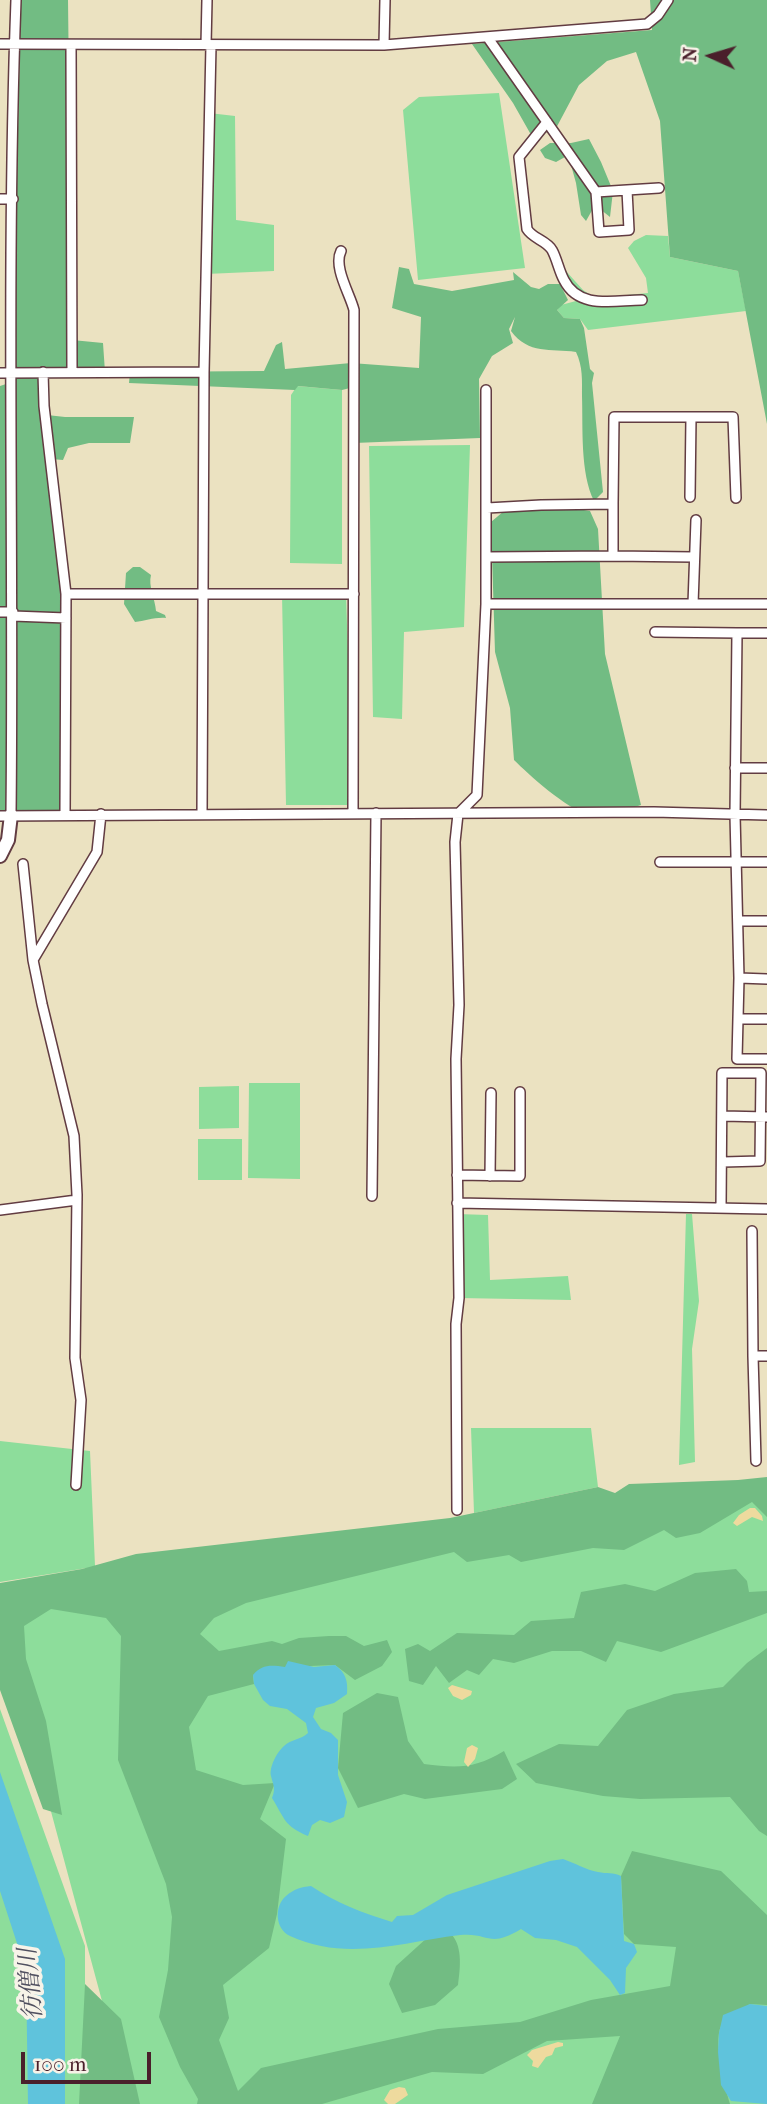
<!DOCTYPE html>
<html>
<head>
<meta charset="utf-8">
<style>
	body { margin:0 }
	#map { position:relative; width:767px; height:2104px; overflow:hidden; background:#ebe2c1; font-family:"IM FELL French Canon",serif }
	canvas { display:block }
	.north { position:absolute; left:676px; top:21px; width:70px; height:70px; -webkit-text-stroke:5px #f7f3e8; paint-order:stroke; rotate:274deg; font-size:19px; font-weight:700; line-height:28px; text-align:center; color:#4a1f2b }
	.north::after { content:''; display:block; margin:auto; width:24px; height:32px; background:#4a1f2b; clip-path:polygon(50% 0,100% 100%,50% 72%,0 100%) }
	.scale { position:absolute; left:21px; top:2052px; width:130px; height:32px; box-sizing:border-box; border:4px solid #4a1f2b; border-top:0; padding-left:9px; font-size:21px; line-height:24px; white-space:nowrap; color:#4a1f2b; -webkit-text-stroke:5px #f7f3e8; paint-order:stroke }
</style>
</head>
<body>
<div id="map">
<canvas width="767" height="2104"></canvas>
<div class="north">N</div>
<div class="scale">100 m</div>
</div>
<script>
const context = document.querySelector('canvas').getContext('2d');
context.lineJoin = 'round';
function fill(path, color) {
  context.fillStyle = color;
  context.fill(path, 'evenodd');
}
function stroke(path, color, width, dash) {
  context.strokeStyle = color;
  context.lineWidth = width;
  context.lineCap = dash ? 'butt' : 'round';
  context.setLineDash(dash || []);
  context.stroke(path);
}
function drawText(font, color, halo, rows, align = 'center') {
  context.font = font + ' "IM FELL French Canon","Noto Serif JP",serif';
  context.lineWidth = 7;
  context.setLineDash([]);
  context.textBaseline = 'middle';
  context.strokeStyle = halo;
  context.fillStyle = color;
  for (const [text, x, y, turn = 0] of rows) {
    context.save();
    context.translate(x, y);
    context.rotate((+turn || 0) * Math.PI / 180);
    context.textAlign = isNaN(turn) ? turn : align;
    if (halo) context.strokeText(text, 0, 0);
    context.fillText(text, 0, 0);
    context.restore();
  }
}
const green = new Path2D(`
	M499 93 525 268 418 280 403 110 419 97Z
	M209 113 235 116 236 220 274 225V271L206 274Z
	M646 235 668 236 670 257 738 271 746 311 588 330 580 319 564 318 557 310 561 305 576 301 557 261 583 290 595 298 648 293 646 278 628 248 634 241Z
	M297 386 342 390V564L290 563 291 395Z
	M470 445 464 627 404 632 402 719 373 717 369 446Z
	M282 594H346L353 805H286Z
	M249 1083H300V1179L248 1178Z
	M239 1086V1128L199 1129V1087Z
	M198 1139H242V1180H198Z
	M457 1214 488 1215 490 1280 568 1276 571 1300 459 1298Z
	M686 1214H692L699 1301 692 1349 695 1462 679 1465Z
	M471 1428H591L598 1487 474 1513Z
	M0 1441 90 1451 95 1566 208 1559 767 1482V2104H95L102 2001 0 1622 87 1568 0 1582Z
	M0 1709 85 1946V2104H0Z`);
const forest = new Path2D(`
	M21 0H68L72 340 103 343 105 372H43L47 415 65 417H134L130 443H89L68 448 63 460 51 459 63 594 65 814 0 815V386L12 382Z
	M650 0H767V424L738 271 670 257 660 121 636 52 607 61 579 85 554 132 530 133 513 103 472 44 652 30Z
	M589 139 601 162 613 191 610 217 595 205 586 221 581 215 576 183 571 165 565 157 556 162 545 158 540 150 550 143H571Z
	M399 267 409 269 414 284 452 291 514 280 513 272 531 287 539 289 548 284H560L568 300 557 310 564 318 580 319 584 328 590 369 594 373 592 383 603 492 594 501C580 473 583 427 582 396 582 380 583 367 576 352 550 348 529 355 511 331L515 317 509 329 513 343 492 356 479 379 480 438 354 443V387L342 390 298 386 295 390 129 383 130 372 264 371 276 345 282 342 285 369 351 363 419 368 421 317 392 308Z
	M554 505 590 511 598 529 605 654 641 805C623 811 605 816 586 813 568 810 528 774 514 760L510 708 495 652 491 522 504 511Z
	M133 567H140L151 575C148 586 155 599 156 611L165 615 166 618C155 617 145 621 135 622L124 604 126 573Z
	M767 1477V1517L752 1502 700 1533 676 1538 664 1530 624 1550 593 1548 521 1562 509 1555 467 1562 454 1552 246 1603 214 1618 200 1634 219 1651 272 1641 282 1644 299 1638 329 1636H346L364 1646 387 1640 392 1652 382 1666 355 1680 335 1665 285 1667 253 1675 254 1684 208 1696 189 1727 196 1770 243 1785 275 1783 260 1819 286 1839 277 1914 269 1948 223 1985 229 2018 219 2040 238 2091 261 2068 438 2029 520 2022 591 2000 670 1986 676 1947 634 1944 624 1934 621 1876 632 1851 721 1871 767 1915V2005L750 2004C742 2009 729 2015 723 2023 711 2037 725 2087 730 2104H592L620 2036 547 2041 483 2074 432 2072 322 2104H197L198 2099 180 2067 159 2017 168 1970 172 1917 166 1884 118 1760 121 1636 106 1618 51 1609 24 1626 26 1659 46 1721 62 1815 43 1809 0 1690V1583L82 1569 136 1554 450 1518 598 1487 615 1493 629 1484 738 1480Z
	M736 1569 747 1581 749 1592 767 1591V1613L661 1652 617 1641 606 1662 581 1651H552L514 1663 493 1659 479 1675 467 1670 449 1683 436 1666 423 1685 409 1681 405 1649 418 1644 430 1651 457 1633 514 1635 531 1621 574 1618 581 1592 625 1584 655 1591 695 1573Z
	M767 1648V1836L759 1831 730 1797 640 1799 603 1796 536 1783 516 1764 559 1744 598 1746 627 1710 674 1694 723 1687 747 1663Z
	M377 1693 398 1697 408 1741 424 1764C457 1768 475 1769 504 1751L517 1779 502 1789 425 1799 404 1794 358 1808 338 1768 343 1713Z
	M452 1935C463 1948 460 1969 458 1985L435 2005 402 2013 389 1984 396 1966 428 1937Z
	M85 1984 121 2019 140 2104H79Z`);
const sand = new Path2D(`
	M750 1508H755L762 1516 763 1521 752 1517 737 1526 733 1523 739 1515Z
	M452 1685 472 1691 471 1695 462 1700 453 1696 448 1688Z
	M472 1745 478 1748 475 1759 468 1767 464 1762 467 1748Z
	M558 2042 563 2043V2046L555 2048 552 2055 546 2057 538 2068 532 2066 533 2061 527 2055 532 2050Z
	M399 2087 405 2088 408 2095 395 2104H388L384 2100 390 2090Z`);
const water = new Path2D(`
	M288 1661 314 1667 335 1665C346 1673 348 1681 347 1694L334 1703 316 1708 313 1717 321 1729 331 1733 338 1740V1775L347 1802 344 1817 330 1823 320 1820 312 1825 308 1836C284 1826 285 1819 272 1798 276 1788 273 1785 271 1776 269 1767 277 1752 284 1746 291 1739 301 1740 308 1733L306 1723 287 1709 270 1706 263 1700 254 1684 253 1675C262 1664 271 1665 285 1667Z
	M0 1772 65 1959V2104H28L26 1971 0 1891Z
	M563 1859C575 1863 586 1870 598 1872 607 1874 613 1872 621 1876L624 1941 634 1944 637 1952 626 1968 625 1993 620 1995 610 1980 577 1947 556 1940 535 1938 521 1929C488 1949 490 1932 460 1935 403 1942 346 1962 290 1936 275 1929 274 1906 286 1896 294 1889 301 1887 311 1886 336 1903 363 1913 392 1922L397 1916 413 1915 447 1895 550 1861Z
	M750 2004 767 2006V2104L731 2101 721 2085 718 2052 719 2033 723 2015Z`);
const minor = new Path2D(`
	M488 38 596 192 599 232 629 230 627 190 596 192
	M0 44 384 45 647 24 658 15 668 0
	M71 45 72 372
	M206 45 207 0
	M384 45 385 0
	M547 122 519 157 527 229C533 239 546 240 552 250 557 259 559 271 564 280 579 310 614 300 642 300
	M627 190 659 188
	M0 199H13
	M341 251C333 267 350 294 354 310L353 813
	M43 372 44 406 66 594 65 814
	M0 373 204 372
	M690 497 691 417H733L736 498
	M613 504 614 417H691
	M487 508 541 505 613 504V556L693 557
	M487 557 613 556
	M66 594H354
	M486 604H767
	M693 604 696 520
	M0 612H13
	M13 616 66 618
	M655 632 737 633 735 815 739 978 737 1059H767
	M737 633H767
	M735 768H767
	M202 814 204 372 211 45
	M11 815C14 544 6 272 16 0
	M0 816 654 812 767 815
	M660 862H767
	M23 864 33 960 42 1004 74 1136 77 1195 75 1358 81 1400 76 1485
	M738 921H767
	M33 960 97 852 101 814
	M739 978 767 979
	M738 1019H767
	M723 1116 767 1117
	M457 1175 520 1176V1092
	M490 1176 491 1093
	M372 1196 376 813
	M457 1203 767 1209
	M721 1208 722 1073H761L760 1161 723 1162
	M0 1210 77 1200
	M752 1231 753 1356
	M756 1461 753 1356H767
	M457 1510 456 1324 459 1298 456 1059 459 1005 455 842 458 814 477 795 486 604V390`);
const highway = new Path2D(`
	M0 856 8 840 11 815`);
const waterNames = [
	["彷僧川",32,1984,-95]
];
fill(green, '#8ddd9b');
fill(forest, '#72bc83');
fill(sand, '#eeda9e');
fill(water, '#5fc3dc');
stroke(minor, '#623c42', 12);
stroke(highway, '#623c42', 16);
stroke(minor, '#fff', 9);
stroke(highway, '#fff', 12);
drawText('italic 24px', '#505060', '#f7f3e8', waterNames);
</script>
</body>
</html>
